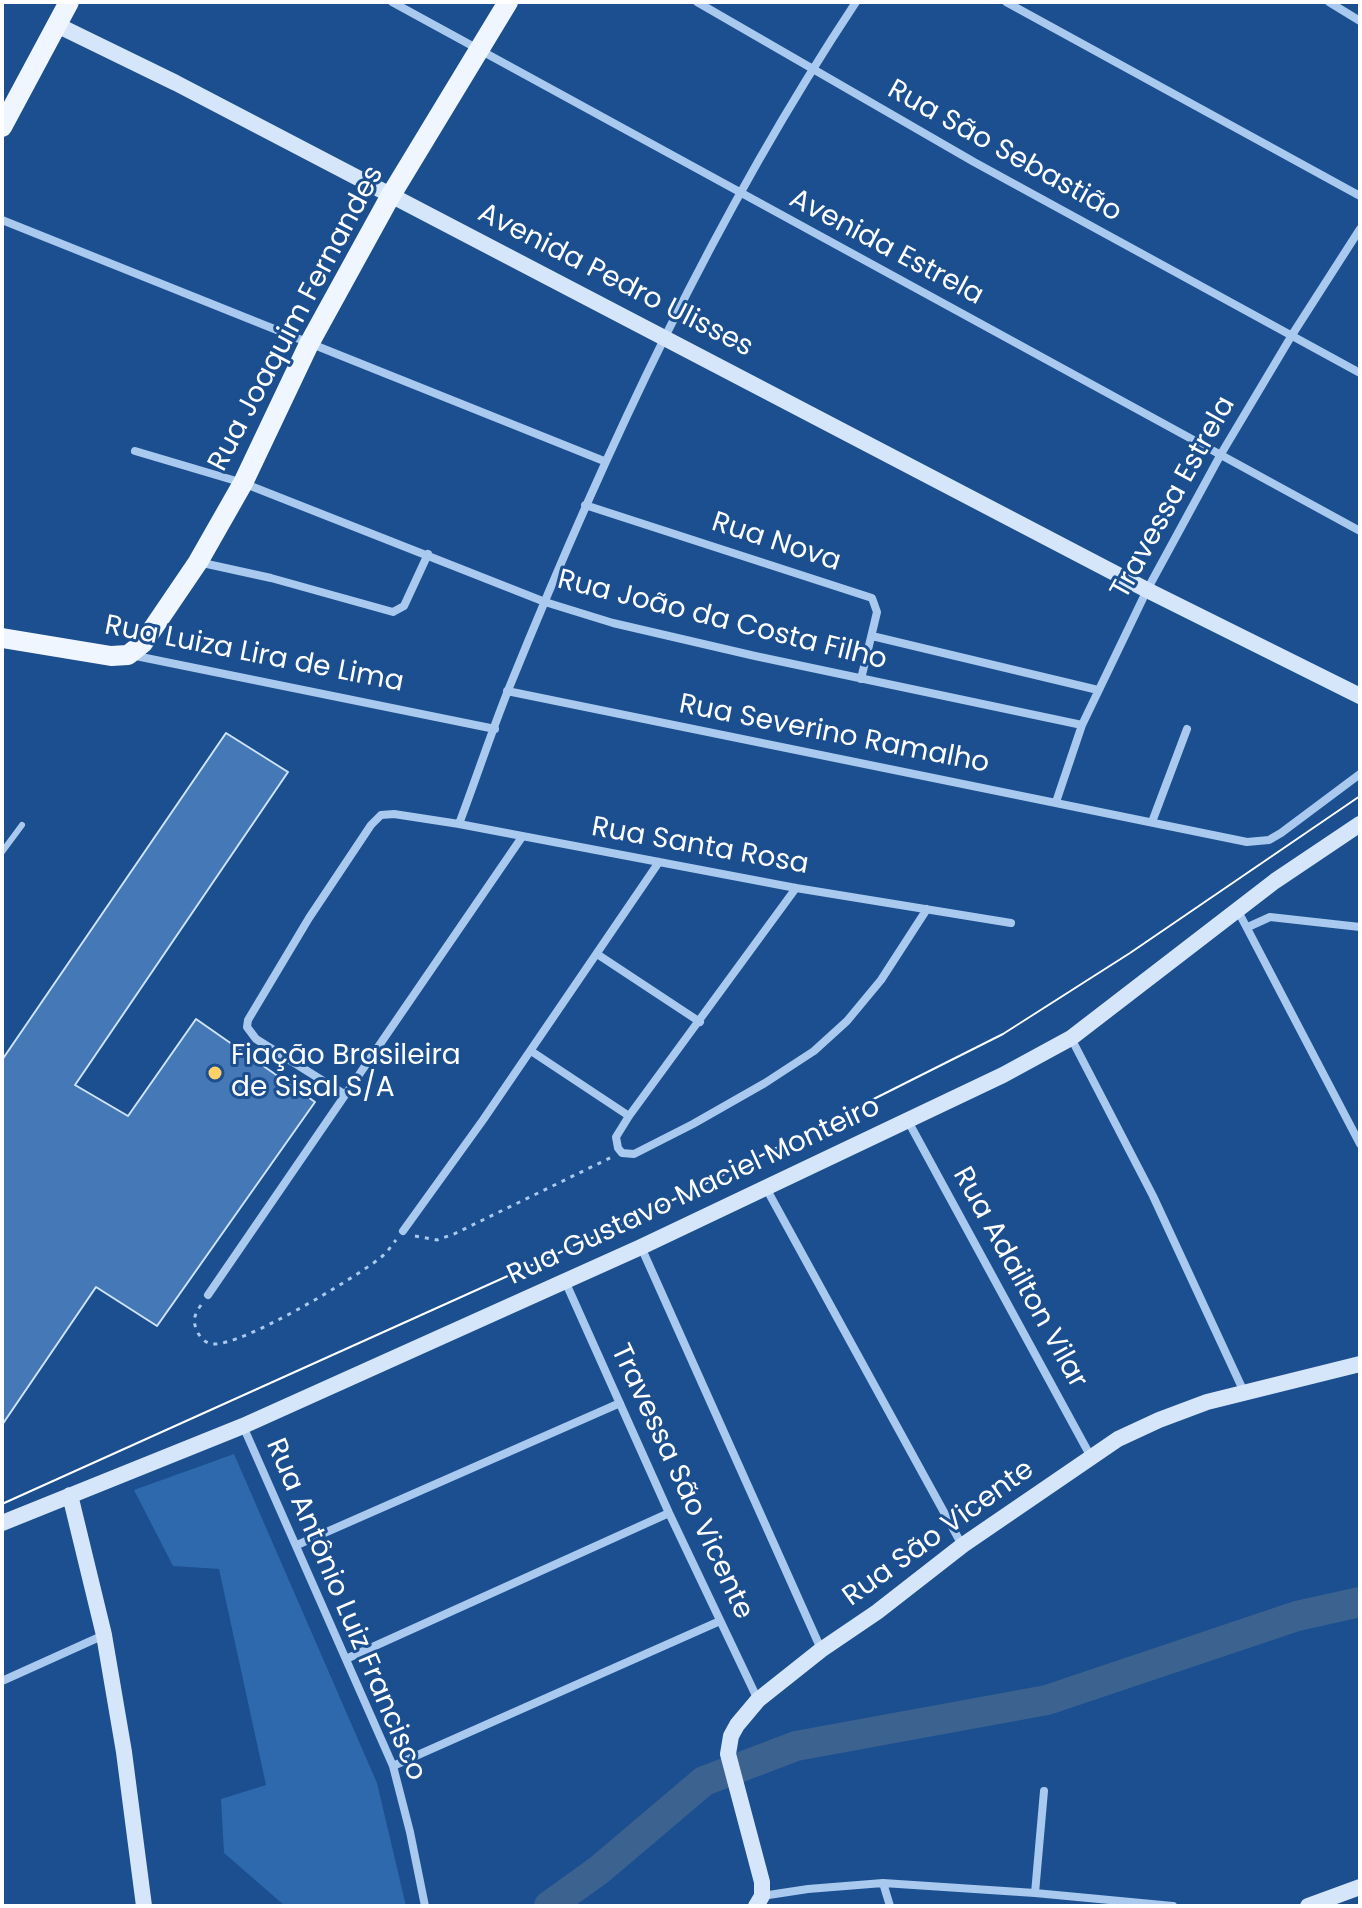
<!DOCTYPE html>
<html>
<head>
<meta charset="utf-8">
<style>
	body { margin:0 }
	#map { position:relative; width:1362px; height:1908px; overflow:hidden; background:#1b4f8f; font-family:Poppins,sans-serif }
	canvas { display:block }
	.frame { position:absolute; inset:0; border:4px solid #fff; pointer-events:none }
</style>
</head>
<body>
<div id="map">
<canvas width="1362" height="1908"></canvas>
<div class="frame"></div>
</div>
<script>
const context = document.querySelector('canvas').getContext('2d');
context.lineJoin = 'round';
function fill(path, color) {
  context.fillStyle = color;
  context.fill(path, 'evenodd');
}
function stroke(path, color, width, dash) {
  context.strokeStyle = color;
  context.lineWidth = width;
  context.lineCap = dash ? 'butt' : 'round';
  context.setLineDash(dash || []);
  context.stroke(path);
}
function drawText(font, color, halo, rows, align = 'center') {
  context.font = font + ' Poppins,sans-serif';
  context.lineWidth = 6;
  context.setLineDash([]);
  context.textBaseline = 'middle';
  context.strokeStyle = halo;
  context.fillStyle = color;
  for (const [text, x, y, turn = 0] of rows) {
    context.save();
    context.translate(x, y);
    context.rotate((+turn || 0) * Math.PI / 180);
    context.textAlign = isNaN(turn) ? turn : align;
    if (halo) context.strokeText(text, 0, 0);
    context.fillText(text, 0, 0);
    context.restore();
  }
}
const green = new Path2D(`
	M234 1454 377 1783 406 1906H285L224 1853 221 1799 266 1785 219 1569 173 1566 134 1490Z`);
const river = new Path2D(`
	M549 1906 599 1870 704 1781 796 1746 1047 1700 1297 1616 1360 1602`);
const building = new Path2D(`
	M226 733 288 772 75 1085 128 1116 196 1019 315 1102 157 1326 96 1287 2 1425V1060Z`);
const path = new Path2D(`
	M415 1236 437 1240 454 1234 612 1157
	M201 1305C194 1315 192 1321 198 1333 201 1338 205 1343 212 1344 241 1347 355 1278 380 1258 387 1253 391 1246 396 1240`);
const lane = new Path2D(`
	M2 852 22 825`);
const street = new Path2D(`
	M392 2 1360 531
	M697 2 974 162 1360 373
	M1006 2 1360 196
	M1329 2 1360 21
	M2 220 604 461
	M135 451 243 483 545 602 613 623 755 656 1082 725
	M585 505 872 598 877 612 861 679
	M198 562 271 578 393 612 404 606 428 554
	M872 636 1098 690
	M131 655 495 729
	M507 691 1247 842 1269 840 1281 833 1360 774
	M1056 802 1082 725 1147 590 1221 454 1292 335 1360 229
	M1152 822 1187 729
	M459 824C476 779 491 733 509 688 605 451 714 216 856 2
	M796 888 629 1116 616 1137 618 1148 622 1153 634 1154 693 1124 765 1083 814 1051 847 1021 881 980 927 909
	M1238 911 1360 1144
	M1248 927 1270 917 1360 927
	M597 954 700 1022
	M1071 1038 1153 1196 1244 1392
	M531 1051 629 1116
	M344 1094 256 1039 247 1027 248 1020 309 918 371 825 381 815 394 814 459 824 796 888 1011 923
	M908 1121 1091 1457
	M766 1188 962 1545
	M403 1231 483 1120 659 862
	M641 1247 821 1649
	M565 1281 669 1513 758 1700
	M208 1295 522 837
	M243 1426 393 1766 410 1832 425 1906
	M297 1545 620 1403
	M346 1659 669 1513
	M2 1681 104 1635
	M393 1766 720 1621
	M883 1883 890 1906
	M1035 1893 1044 1791
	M762 1896 808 1889 883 1883 1035 1893 1173 1906`);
const secondary = new Path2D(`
	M57 25 176 83 1147 590 1360 696
	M70 1495 104 1635 124 1752 144 1906
	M2 1523 243 1426 641 1247 1003 1075 1071 1038 1275 881 1360 824
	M756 1906 762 1896V1882L728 1754 731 1736 737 1725 758 1700 821 1650 877 1612 963 1545 1118 1439 1159 1420 1207 1402 1360 1364
	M1308 1906 1360 1887`);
const primary = new Path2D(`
	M2 127 69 2
	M2 638 111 656 128 655 143 643 198 562 243 483 309 344 391 195 508 2`);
const tram = new Path2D(`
	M2 1504 643 1215 1003 1034 1130 953 1360 796`);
const markers = [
	[215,1073,8,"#ffd166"]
];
const streetNames = [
	["Rua São Sebastião",1004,152,29],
	["Avenida Estrela",886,248,28],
	["Avenida Pedro Ulisses",615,281,27],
	["Rua Joaquim Fernandes",297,319,-62],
	["Travessa Estrela",1174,498,-61],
	["Rua Nova",776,543,18],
	["Rua João da Costa Filho",722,621,14],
	["Rua Luiza Lira de Lima",254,655,11],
	["Rua Severino Ramalho",834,735,11],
	["Rua Santa Rosa",700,847,10],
	["Rua Gustavo Maciel Monteiro",694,1192,-25],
	["Rua Adailton Vilar",1019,1278,61],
	["Travessa São Vicente",681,1482,65],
	["Rua São Vicente",939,1534,-36],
	["Rua Antônio Luiz Francisco",345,1610,67]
];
const poiNames = [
	["Fiação Brasileira",231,1057],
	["de Sisal S/A",231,1089]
];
fill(green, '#2e69ad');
stroke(river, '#3c6290', 30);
fill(building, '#4478b7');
stroke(building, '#cfe3fa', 2);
stroke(path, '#a9c9ee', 3, [4, 6]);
stroke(lane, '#a9c9ee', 6);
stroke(street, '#a9c9ee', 8);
stroke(secondary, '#d6e6fa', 16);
stroke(primary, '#f0f6ff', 20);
stroke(tram, '#fff', 2);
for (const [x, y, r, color] of markers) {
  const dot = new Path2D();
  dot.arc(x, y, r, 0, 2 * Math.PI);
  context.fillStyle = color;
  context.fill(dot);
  stroke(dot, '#1b4f8f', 3);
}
drawText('28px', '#fff', '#1b4f8f', streetNames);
drawText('28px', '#fff', '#1b4f8f', poiNames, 'left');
</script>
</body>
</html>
